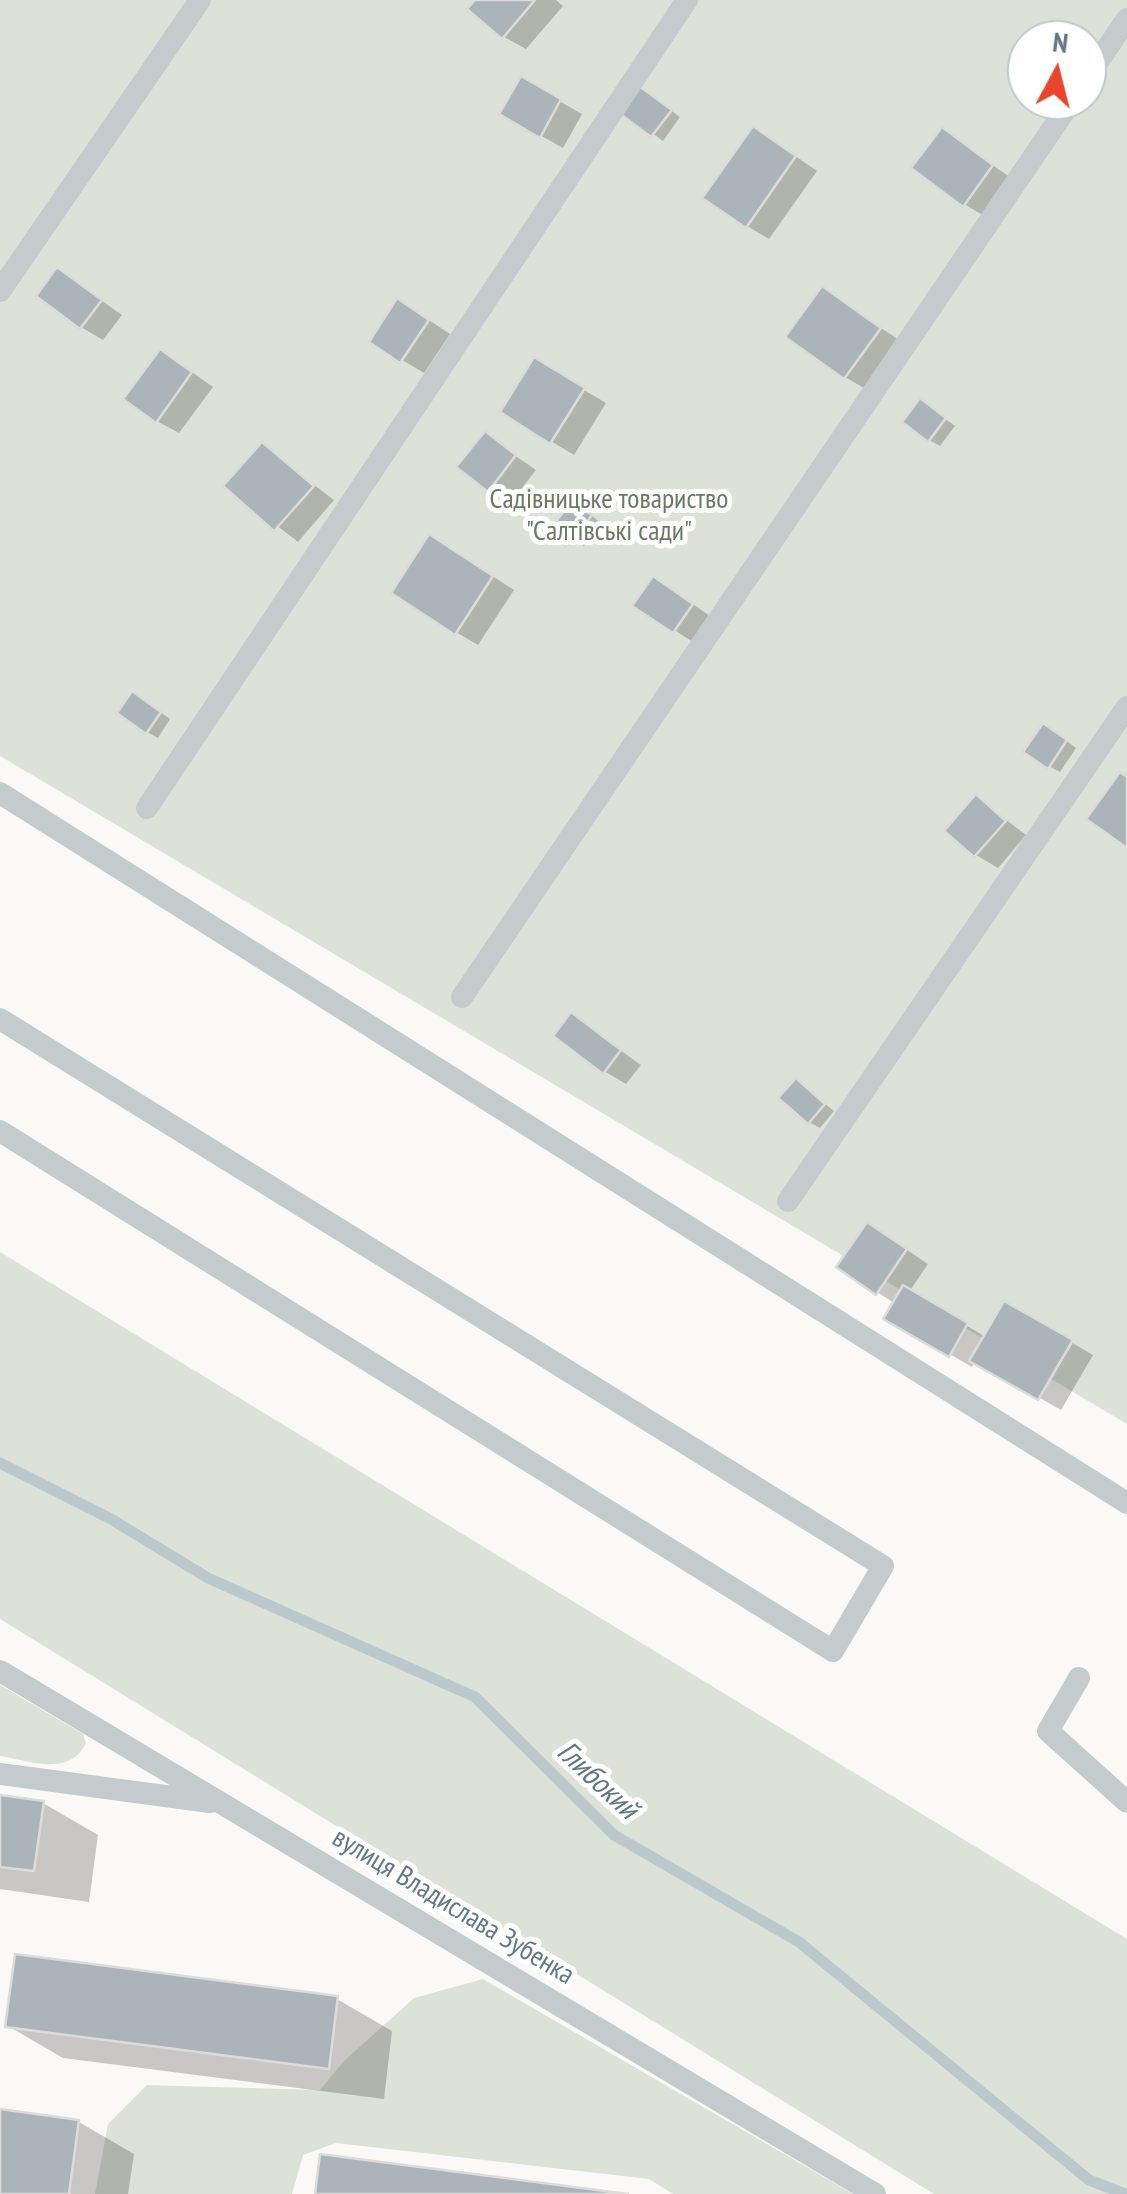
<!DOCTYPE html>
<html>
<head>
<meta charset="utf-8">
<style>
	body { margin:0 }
	#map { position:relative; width:1127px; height:2194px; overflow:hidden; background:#faf9f7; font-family:"PT Sans Narrow",sans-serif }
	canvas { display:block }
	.north { position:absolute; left:1007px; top:20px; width:100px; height:100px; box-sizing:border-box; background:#fff; border:2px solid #c1c9cd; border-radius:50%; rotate:7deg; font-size:28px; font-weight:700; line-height:40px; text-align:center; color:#647883 }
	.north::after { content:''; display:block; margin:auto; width:35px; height:45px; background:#e7462a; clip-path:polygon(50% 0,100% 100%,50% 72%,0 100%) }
</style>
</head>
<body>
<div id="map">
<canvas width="1127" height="2194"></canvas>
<div class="north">N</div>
</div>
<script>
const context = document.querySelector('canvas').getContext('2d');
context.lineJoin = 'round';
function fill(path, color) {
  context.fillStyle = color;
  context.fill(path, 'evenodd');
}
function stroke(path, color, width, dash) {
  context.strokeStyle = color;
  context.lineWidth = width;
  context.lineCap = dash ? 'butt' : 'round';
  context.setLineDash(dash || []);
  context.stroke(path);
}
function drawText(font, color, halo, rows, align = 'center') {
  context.font = font + ' "PT Sans Narrow",sans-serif';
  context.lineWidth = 10;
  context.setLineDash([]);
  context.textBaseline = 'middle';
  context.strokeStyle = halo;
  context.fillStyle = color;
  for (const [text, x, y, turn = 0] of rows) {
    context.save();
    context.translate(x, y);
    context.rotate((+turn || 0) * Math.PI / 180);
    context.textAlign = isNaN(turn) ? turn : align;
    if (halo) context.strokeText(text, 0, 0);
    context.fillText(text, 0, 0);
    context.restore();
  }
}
const green = new Path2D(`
	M0 0H1127V1424L0 756ZM1027 40H1087V100H1027Z
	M0 1252 1127 1939V2194H934L0 1619Z
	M0 1685 83 1734 86 1743C70 1777 30 1761 0 1756Z
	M483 1979 853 2194H673L649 2179 336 2143 303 2155 292 2194H95L108 2124 147 2085 320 2090 344 2061 414 1998Z`);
const shadow = new Path2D(`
	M478 0H556L563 6 526 49 504 37Z
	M522 80 582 114 563 148 502 114Z
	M650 95 680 117 663 141 623 112Z
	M943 131 1014 180 986 217 964 204Z
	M775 142 817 171 769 239 747 226Z
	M58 270 122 315 103 340 81 327Z
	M823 289 902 342 867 390 845 377Z
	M420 314 450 334 424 373 402 360Z
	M535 361 606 403 574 455 503 412Z
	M182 365 213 387 179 433 157 421Z
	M931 408 955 426 940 446 929 440Z
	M485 435 536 470 511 502 489 490Z
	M262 445 334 500 298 542 226 486Z
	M583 509 601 523 584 546 556 526Z
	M452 550 514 590 478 645 456 632Z
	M676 592 714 619 696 644 636 605Z
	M143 700 170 719 158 738 147 732Z
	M1054 732 1076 748 1060 772 1049 766Z
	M976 797 1026 835 998 868 976 855Z
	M572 1016 641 1065 626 1084 604 1071Z
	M797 1082 834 1111 820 1128 809 1122Z
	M889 1238 928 1264 909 1292 986 1337 1005 1304 1093 1355 1061 1410 975 1361 972 1367 887 1318 894 1303 839 1267Z
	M0 1798 43 1803 98 1835 89 1902 0 1889Z
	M337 1999 392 2031 384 2099 63 2058 8 2026Z
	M0 2111 79 2122 134 2154 128 2194H0Z`);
const stream = new Path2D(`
	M0 1463 111 1519 208 1578 475 1697 614 1835 799 1942 1089 2180 1125 2194`);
const building = new Path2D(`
	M475 0H535L502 39 467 9Z
	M521 76 561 99 540 138 499 114Z
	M639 86 672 110 651 137 619 113Z
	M753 126 796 156 746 228 702 198Z
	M942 127 993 165 963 207 911 168Z
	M57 267 102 300 80 329 36 296Z
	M822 286 881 328 844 379 785 337Z
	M397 298 429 320 400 363 369 342Z
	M160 349 192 372 156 423 123 399Z
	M534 357 585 388 550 444 500 412Z
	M920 398 946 418 928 442 902 422Z
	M485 431 516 455 488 492 456 467Z
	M262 442 314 486 274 531 223 486Z
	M572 500 592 515 572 542 552 527Z
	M429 534 493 576 455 635 391 593Z
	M653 576 693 604 673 633 632 606Z
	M132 691 161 712 146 734 117 713Z
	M1043 723 1067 740 1048 769 1023 752Z
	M1120 772 1127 777V848L1086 819Z
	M976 794 1006 821 974 857 944 831Z
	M571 1012 621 1050 603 1074 553 1036Z
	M796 1078 825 1104 808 1124 778 1098Z
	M867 1222 907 1249 876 1295 836 1267Z
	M903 1285 968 1323 949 1357 883 1319Z
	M1004 1301 1073 1340 1038 1400 969 1361Z
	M0 1795 44 1801 34 1871 0 1867Z
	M15 1954 338 1996 329 2069 5 2027Z
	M0 2109 79 2120 69 2194H0Z
	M320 2154 358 2159 628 2194H315Z`);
const lane = new Path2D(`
	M1087 78 1127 19
	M0 291 200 0
	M0 793 1127 1503
	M147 808 687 0
	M462 997 1072 100
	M0 1019 883 1566 833 1651 0 1131
	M788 1201 1127 707
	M0 1671 875 2194
	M1079 1678 1048 1731 1127 1802
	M0 1774 210 1802`);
const parkNames = [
	["Садівницьке товариство",609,500],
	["\"Салтівські сади\"",609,532]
];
const streetNames = [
	["вулиця Владислава Зубенка",453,1907,31]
];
const waterNames = [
	["Глибокий",597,1781,43]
];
fill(green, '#dce2d8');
fill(shadow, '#0003');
stroke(stream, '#bbc9cc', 11);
fill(building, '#aab4b9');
stroke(building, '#dcdbd9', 2.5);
stroke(lane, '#c5cbcd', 22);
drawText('28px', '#697a63', '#fff', parkNames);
drawText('28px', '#647883', '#fff', streetNames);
drawText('italic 30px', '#5f777c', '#fff', waterNames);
</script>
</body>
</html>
